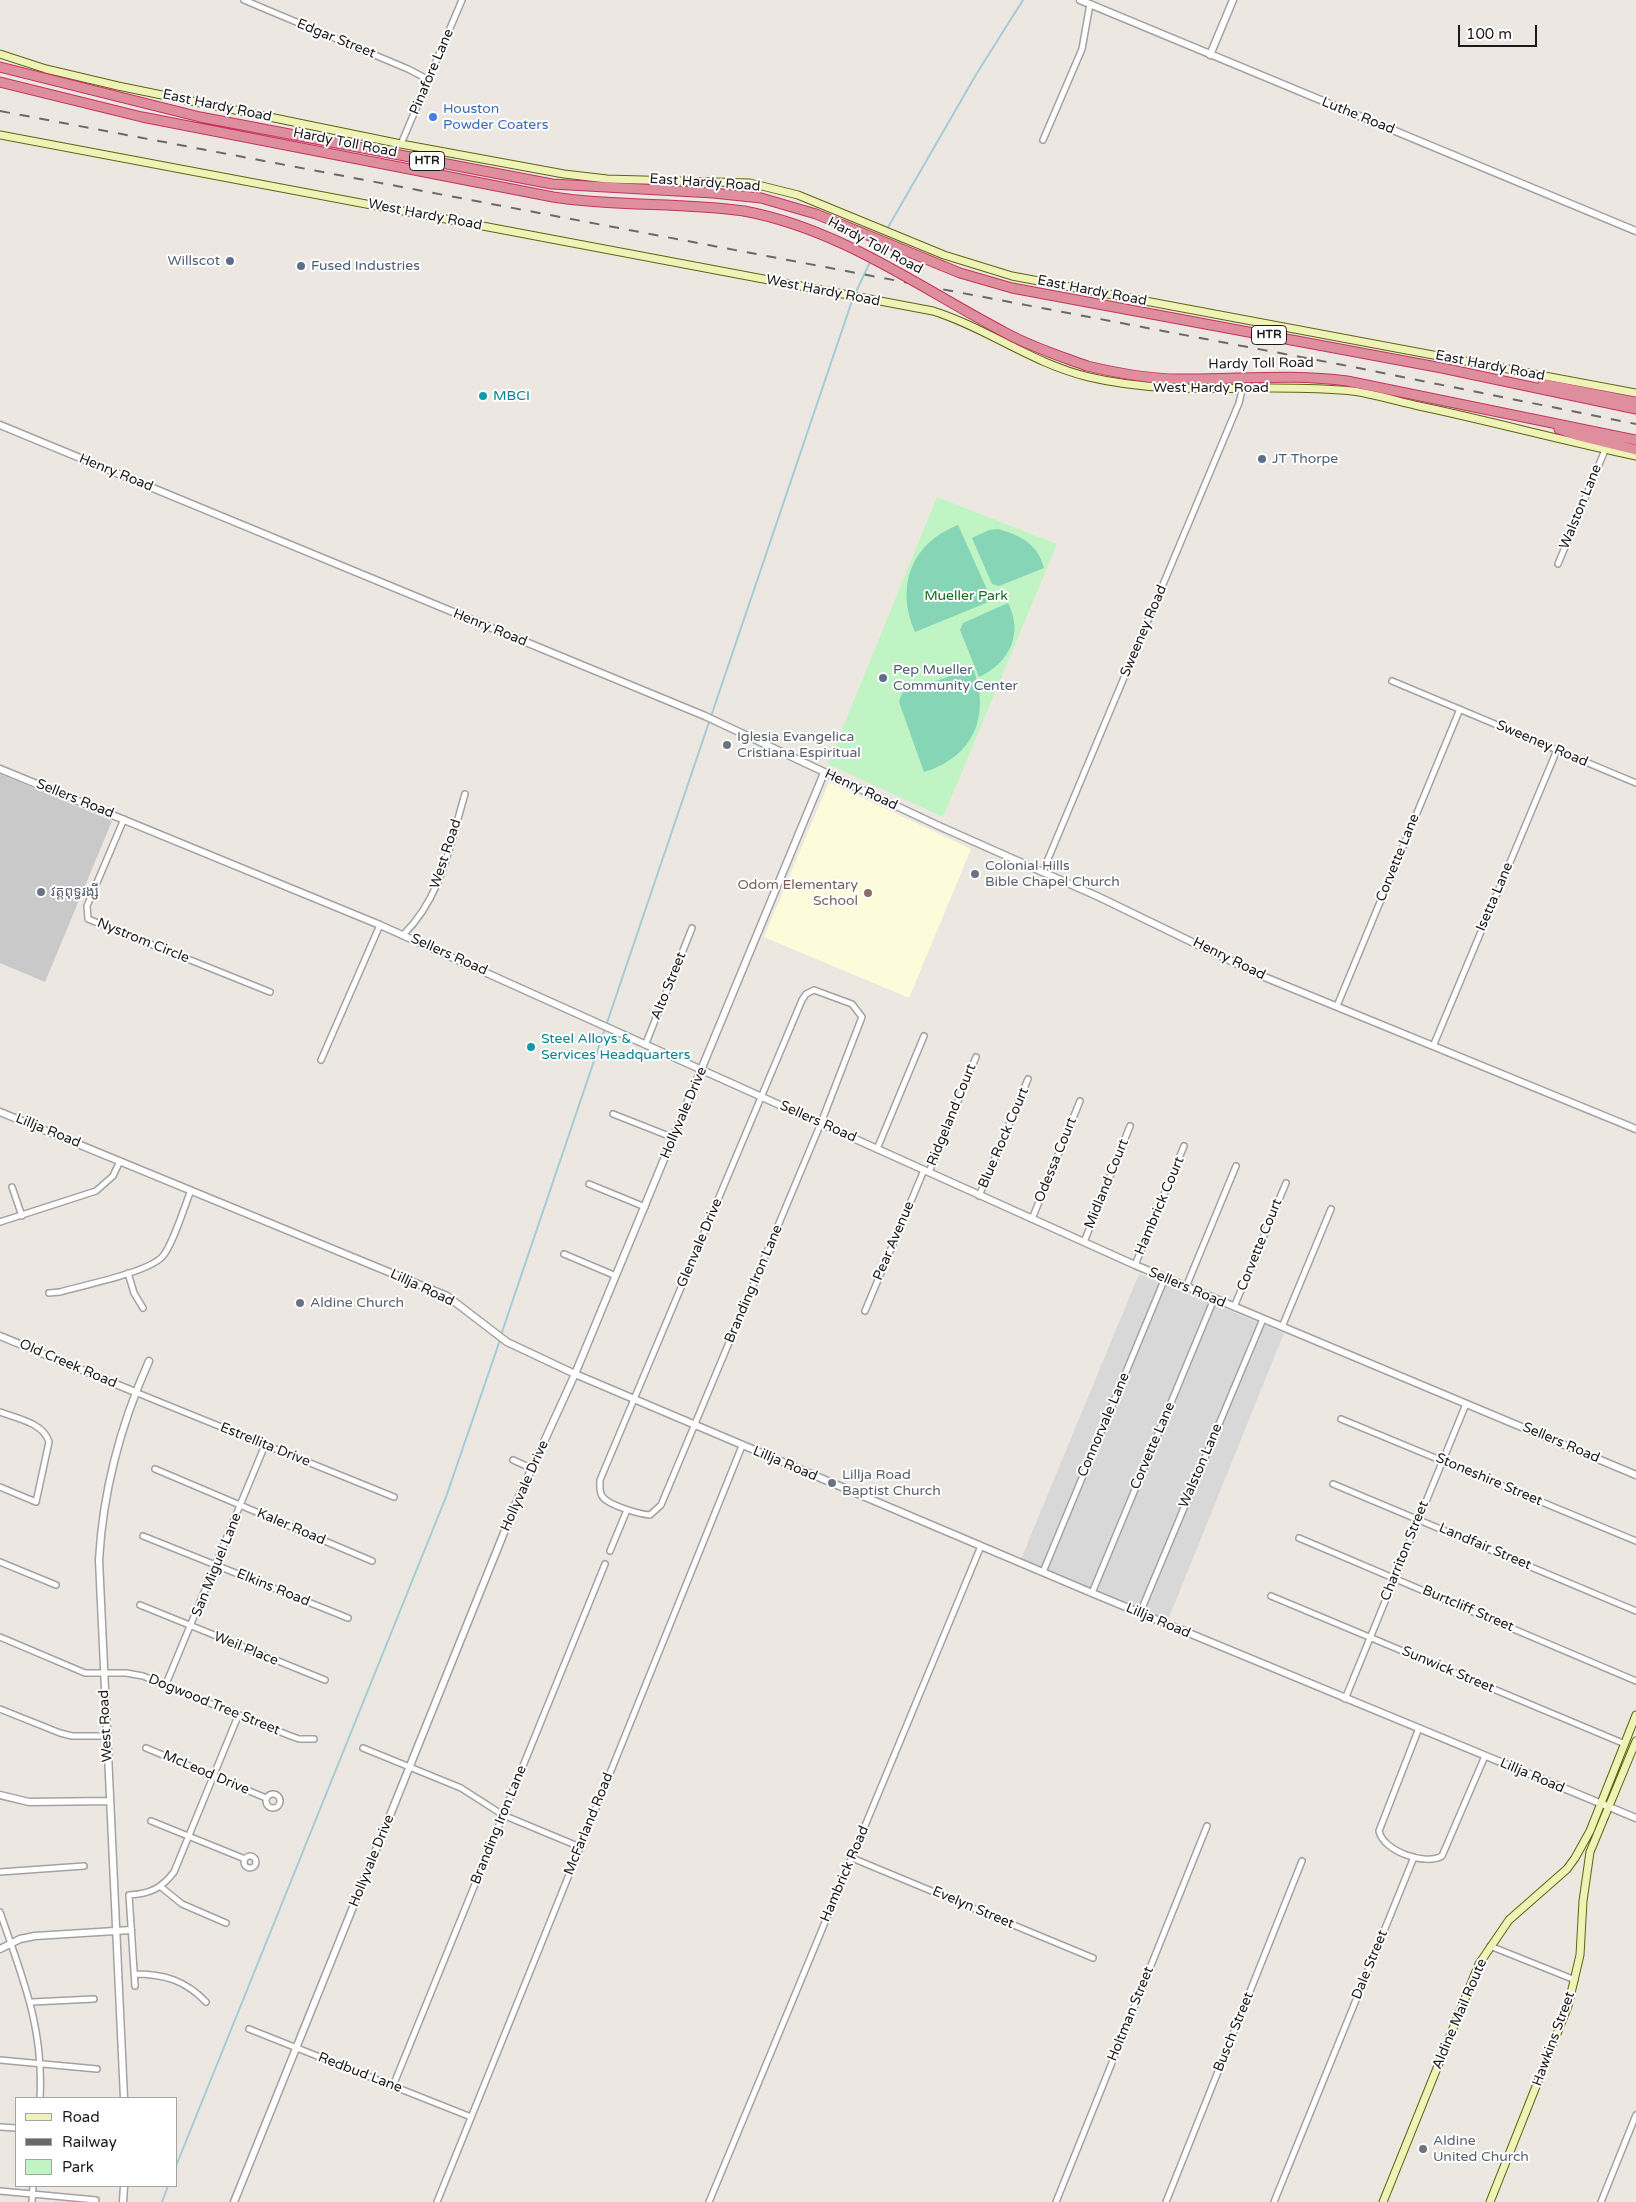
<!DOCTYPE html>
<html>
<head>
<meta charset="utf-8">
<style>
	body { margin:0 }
	#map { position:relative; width:1636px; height:2202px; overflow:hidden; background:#ece8e1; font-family:"Varela Round",sans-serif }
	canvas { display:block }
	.legend { position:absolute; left:15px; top:2097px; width:162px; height:90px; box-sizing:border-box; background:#fff; border:1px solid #a4a4a4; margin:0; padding:6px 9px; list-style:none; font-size:15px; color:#1b1b1b }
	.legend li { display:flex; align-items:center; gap:10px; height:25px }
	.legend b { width:25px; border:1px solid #a4a4a4 }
	.scale { position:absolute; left:1458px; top:25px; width:79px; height:22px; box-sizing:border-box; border:2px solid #1b1b1b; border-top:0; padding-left:6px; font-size:15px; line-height:18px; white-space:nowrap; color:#1b1b1b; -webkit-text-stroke:4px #fff; paint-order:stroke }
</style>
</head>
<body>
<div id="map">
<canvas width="1636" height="2202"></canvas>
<ul class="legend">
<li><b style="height:6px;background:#f0f3b7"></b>Road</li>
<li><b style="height:6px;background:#696969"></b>Railway</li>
<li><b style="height:14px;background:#c0f4c4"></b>Park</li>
</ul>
<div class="scale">100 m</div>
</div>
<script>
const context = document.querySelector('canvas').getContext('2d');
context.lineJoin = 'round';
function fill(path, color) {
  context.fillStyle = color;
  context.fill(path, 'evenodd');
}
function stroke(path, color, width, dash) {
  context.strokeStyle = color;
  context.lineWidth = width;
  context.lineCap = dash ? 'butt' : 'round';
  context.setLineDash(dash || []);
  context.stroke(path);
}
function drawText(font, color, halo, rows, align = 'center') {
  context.font = font + ' "Varela Round","Noto Sans Khmer",sans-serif';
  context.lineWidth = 4;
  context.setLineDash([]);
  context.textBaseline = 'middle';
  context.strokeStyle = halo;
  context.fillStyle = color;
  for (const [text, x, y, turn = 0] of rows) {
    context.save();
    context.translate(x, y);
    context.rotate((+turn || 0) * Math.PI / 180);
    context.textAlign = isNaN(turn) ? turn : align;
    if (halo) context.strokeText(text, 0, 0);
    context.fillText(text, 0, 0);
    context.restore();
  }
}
const residential = new Path2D(`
	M1139 1274 1284 1333 1168 1620 1021 1559Z`);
const education = new Path2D(`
	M829 782 971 849 909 998 764 937Z`);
const religious = new Path2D(`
	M0 774 112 821 45 982 0 963Z`);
const park = new Path2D(`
	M937 497 1057 544 943 817 828 764Z`);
const pitch = new Path2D(`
	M958 525 989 594 986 603 915 632C895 587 911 543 958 525Z
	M998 529C1020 535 1038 544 1044 568L999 586 992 584 972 538 989 530Z
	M1008 603C1024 634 1009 663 979 677L960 630 963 623Z
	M973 668C991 715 974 757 924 772L899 702 902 693Z`);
const stream = new Path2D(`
	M887 229 977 73 1023 0
	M873 256 879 244
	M855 294 871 260
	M501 1335 853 298
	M176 2166 446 1497 500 1340
	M162 2202 168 2186`);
const minor = new Path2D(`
	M244 0 408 69 429 80
	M1043 140 1082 49 1090 4
	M401 144 462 0
	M1558 564 1605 450
	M1392 681 1636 783
	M124 819 87 906 88 919 270 992
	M1043 871 1239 403 1242 390
	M403 935C442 897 450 844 465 794
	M814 990 852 1004 862 1017 821 1123 661 1505 650 1515C639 1514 607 1505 602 1496 599 1491 600 1485 600 1480L802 1000 806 994Z
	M1337 1006 1460 709
	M646 1043 692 928
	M1434 1044 1557 750
	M321 1060 380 925
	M613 1114 674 1138
	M877 1149 924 1036
	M929 1172 976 1057
	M589 1184 645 1207
	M12 1187 22 1216
	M979 1196 1028 1079
	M1032 1219 1080 1101
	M0 1222 96 1191 113 1176 120 1161
	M1084 1242 1130 1126
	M564 1254 616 1276
	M1135 1265 1184 1146
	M128 1273 134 1293 143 1308
	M1186 1287 1236 1166
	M49 1293 60 1292C84 1285 146 1273 162 1257 172 1247 185 1205 191 1190
	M1234 1307 1286 1183
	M865 1311 924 1170
	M1282 1327 1331 1209
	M135 1392 394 1497
	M0 1412C16 1418 44 1423 49 1442L36 1502 0 1487
	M1341 1419 1636 1541
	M513 1460 533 1469
	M155 1469 372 1561
	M1333 1484 1636 1611
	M143 1536 348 1618
	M1299 1538 1636 1681
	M610 1551 627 1510
	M0 1562 56 1585
	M1043 1572 1165 1278
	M1092 1593 1214 1299
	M1271 1596 1625 1744
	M140 1605 325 1680
	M1140 1613 1263 1319
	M0 1637 85 1673H126L143 1676 288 1735 299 1739H314
	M166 1684 265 1445
	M1345 1699 1466 1404
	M0 1709 60 1733 72 1736H106
	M1419 1728 1379 1831C1383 1851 1425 1866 1442 1856L1485 1756
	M146 1748 266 1798
	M363 1748 461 1788 503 1815 580 1847
	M266 1801a7 7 0 1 1 14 0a7 7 0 1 1-14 0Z
	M151 1821 245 1859
	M244 1862a6 6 0 1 1 12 0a6 6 0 1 1-12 0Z
	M852 1858 1093 1958
	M0 1872 84 1866
	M161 1887 182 1904 226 1923
	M0 1912C22 1977 44 2027 40 2098
	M1490 1946 1575 1980
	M134 1974C164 1974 185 1980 206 2002
	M135 1986 129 1895C150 1894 162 1888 174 1872L238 1716
	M32 2002 94 1999
	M249 2029 471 2117
	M0 2060 97 2069
	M393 2086 605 1564
	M0 2127 16 2128
	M0 2191 96 2200
	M32 2202 33 2186
	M437 2202 742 1446
	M709 2202 981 1546
	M1056 2202 1207 1826
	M1166 2202 1302 1861
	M1274 2202 1414 1857
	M1601 2202 1636 2115`);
const tertiary = new Path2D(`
	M1080 0 1636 231
	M1210 55 1233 0
	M0 425 705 716 939 826 1099 897 1262 976 1636 1129
	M0 769 380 925 1135 1265 1636 1475
	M0 1112 447 1296 507 1342 575 1374 1092 1593 1636 1818
	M0 1336 135 1392
	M0 1795 29 1802 110 1801
	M0 1949 20 1939 35 1936 131 1930
	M124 2098 99 1560C103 1489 120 1426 149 1361
	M123 2202 124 2186
	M234 2202 516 1503 575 1374 824 773`);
const secondary = new Path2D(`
	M0 54 46 69 118 86 401 144 564 174 607 179 750 183 798 195 944 255 1012 276 1636 393
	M0 135 933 311C987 328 1033 364 1089 377 1177 398 1264 382 1352 391 1374 394 1397 401 1419 406 1491 421 1563 441 1636 456
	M1383 2202 1479 1964 1509 1920 1567 1869 1575 1858 1590 1831 1636 1715
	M1490 2202 1568 2006 1580 1955 1583 1901 1590 1852 1636 1741`);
const motorway = new Path2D(`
	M0 67 200 117 552 184 713 193 761 198 816 214 960 273 1012 288 1442 368 1636 409
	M0 82 142 117 553 197C616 207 680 202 744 211
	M1087 366C1117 373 1147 379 1178 379 1235 380 1291 373 1347 381L1636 440
	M1543 384 1636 402
	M1559 429 1579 436 1636 450`);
const rail = new Path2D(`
	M0 111 1343 365 1636 424`);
const motorwayBridge = new Path2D(`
	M744 211C841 229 920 288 1006 333 1031 347 1060 356 1087 366`);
const markers = [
	[433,117,5,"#3f7fe0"],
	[230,261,5,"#5c6f8a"],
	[301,266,5,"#5c6f8a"],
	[483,396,5,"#0f9aa8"],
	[1262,459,5,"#5c6f8a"],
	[883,678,5,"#5c6f8a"],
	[727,745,5,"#6b7280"],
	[975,874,5,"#6b7280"],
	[41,892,5,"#6b7280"],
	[868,893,5,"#8d6e63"],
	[531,1047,5,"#0f9aa8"],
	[300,1303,5,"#6b7280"],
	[832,1483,5,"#6b7280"],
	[1423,2149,5,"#6b7280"]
];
const shields = [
	[427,161,35],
	[1269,335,35]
];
const shieldNames = [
	["HTR",427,161],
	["HTR",1269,335]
];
const streetNames = [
	["Edgar Street",336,39,22],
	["Pinafore Lane",432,72,-67],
	["East Hardy Road",217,106,12],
	["Luthe Road",1358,116,22],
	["Hardy Toll Road",345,143,11],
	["East Hardy Road",705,183,4],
	["West Hardy Road",425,215,11],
	["Hardy Toll Road",875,246,28],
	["West Hardy Road",823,291,11],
	["East Hardy Road",1092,291,11],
	["Hardy Toll Road",1261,364,-1],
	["East Hardy Road",1490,366,11],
	["West Hardy Road",1211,388],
	["Henry Road",116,473,22],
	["Walston Lane",1581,507,-68],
	["Henry Road",490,628,22],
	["Sweeney Road",1144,631,-67],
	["Sweeney Road",1542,744,23],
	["Henry Road",861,790,25],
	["Sellers Road",75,799,22],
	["West Road",446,854,-72],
	["Corvette Lane",1398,858,-68],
	["Isetta Lane",1495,897,-67],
	["Nystrom Circle",143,941,22],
	["Sellers Road",449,955,24],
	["Henry Road",1229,959,26],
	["Alto Street",669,986,-68],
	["Hollyvale Drive",684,1113,-67],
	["Ridgeland Court",952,1115,-68],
	["Sellers Road",818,1122,24],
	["Lillja Road",48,1131,22],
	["Blue Rock Court",1004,1138,-67],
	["Odessa Court",1056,1160,-68],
	["Midland Court",1107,1184,-68],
	["Hambrick Court",1160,1206,-67],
	["Pear Avenue",894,1241,-67],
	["Glenvale Drive",700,1243,-67],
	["Corvette Court",1260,1245,-68],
	["Branding Iron Lane",754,1284,-67],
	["Lillja Road",422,1288,25],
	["Sellers Road",1187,1288,23],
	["Old Creek Road",68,1364,23],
	["Connorvale Lane",1104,1425,-67],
	["Sellers Road",1561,1443,23],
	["Estrellita Drive",265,1445,22],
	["Corvette Lane",1153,1446,-67],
	["Lillja Road",785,1464,23],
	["Walston Lane",1201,1466,-67],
	["Stoneshire Street",1489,1480,23],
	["Hollyvale Drive",525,1486,-66],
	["Kaler Road",291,1527,23],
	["Landfair Street",1485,1547,23],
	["Charriton Street",1405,1551,-68],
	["San Miguel Lane",217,1565,-68],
	["Elkins Road",273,1588,22],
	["Burtcliff Street",1468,1609,23],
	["Lillja Road",1158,1621,23],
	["Weil Place",246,1649,22],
	["Sunwick Street",1448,1670,23],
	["Dogwood Tree Street",214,1705,22],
	["West Road",106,1726,-93],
	["McLeod Drive",206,1773,23],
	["Lillja Road",1532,1776,23],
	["McFarland Road",589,1824,-68],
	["Branding Iron Lane",499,1825,-68],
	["Hollyvale Drive",372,1861,-68],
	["Hambrick Road",845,1874,-67],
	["Evelyn Street",973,1908,23],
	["Dale Street",1370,1965,-68],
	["Holtman Street",1131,2014,-68],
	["Aldine Mail Route",1460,2014,-67],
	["Busch Street",1234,2032,-68],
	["Hawkins Street",1554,2039,-70],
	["Redbud Lane",360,2073,21]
];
const shopNames = [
	["Houston",443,109],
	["Powder Coaters",443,125]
];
const serviceNames = [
	["Willscot",220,261,"right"],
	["Fused Industries",311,266],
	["JT Thorpe",1272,459],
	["Pep Mueller",893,670],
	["Community Center",893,686]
];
const cultureNames = [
	["MBCI",493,396],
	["Steel Alloys &",541,1039],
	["Services Headquarters",541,1055]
];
const parkNames = [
	["Mueller Park",966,596]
];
const worshipNames = [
	["Iglesia Evangelica",737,737],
	["Cristiana Espiritual",737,753],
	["Colonial Hills",985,866],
	["Bible Chapel Church",985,882],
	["វត្តពុទ្ធរង្សី",51,892],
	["Aldine Church",310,1303],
	["Lillja Road",842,1475],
	["Baptist Church",842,1491],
	["Aldine",1433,2141],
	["United Church",1433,2157]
];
const educationNames = [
	["Odom Elementary",858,885],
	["School",858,901]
];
fill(residential, '#d9d8d8');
fill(education, '#fcfcda');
fill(religious, '#c9c9c9');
fill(park, '#c0f4c4');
fill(pitch, '#85d5b6');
stroke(stream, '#a4cbd6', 2);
stroke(minor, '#a2a2a2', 8);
stroke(tertiary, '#a2a2a2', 9);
stroke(secondary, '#5c660d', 9);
stroke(motorway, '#c63264', 11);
stroke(minor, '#fff', 5);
stroke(tertiary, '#fff', 6);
stroke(secondary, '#f0f3b7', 7);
stroke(motorway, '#de8e9c', 9);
stroke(rail, '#696969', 2, [10, 10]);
stroke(motorwayBridge, '#c63264', 11, []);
stroke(motorwayBridge, '#de8e9c', 9);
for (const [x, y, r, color] of markers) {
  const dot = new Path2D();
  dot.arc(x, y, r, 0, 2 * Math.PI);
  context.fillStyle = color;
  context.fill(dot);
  stroke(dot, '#fff', 2);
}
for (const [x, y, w] of shields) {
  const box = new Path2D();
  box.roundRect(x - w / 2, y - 9.5, w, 19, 4);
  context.fillStyle = '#fff';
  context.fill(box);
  stroke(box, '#1b1b1b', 1);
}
drawText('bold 12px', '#1b1b1b', null, shieldNames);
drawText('14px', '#1b1b1b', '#fff', streetNames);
drawText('14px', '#366cbe', '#fff', shopNames, 'left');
drawText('14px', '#4e5e75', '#fff', serviceNames, 'left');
drawText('14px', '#0d838f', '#fff', cultureNames, 'left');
drawText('14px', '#146e1c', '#fff', parkNames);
drawText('14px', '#5b616d', '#fff', worshipNames, 'left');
drawText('14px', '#785e54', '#fff', educationNames, 'right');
</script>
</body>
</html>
